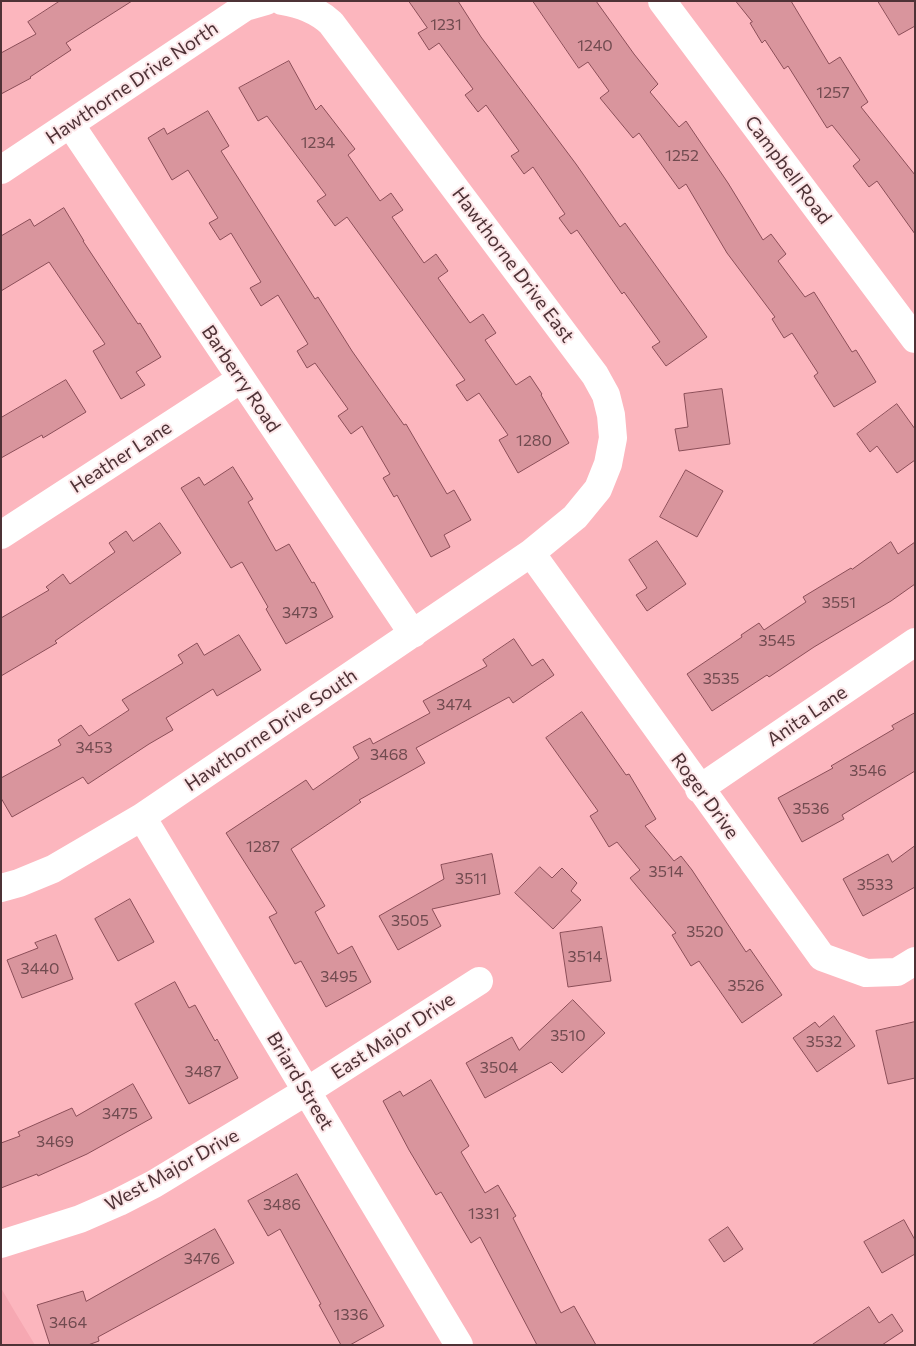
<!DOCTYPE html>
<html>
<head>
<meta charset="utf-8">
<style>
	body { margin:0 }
	#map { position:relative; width:916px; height:1346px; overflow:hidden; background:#fcb6be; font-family:Commissioner,sans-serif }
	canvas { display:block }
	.frame { position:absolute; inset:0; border:2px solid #4e3236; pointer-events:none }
</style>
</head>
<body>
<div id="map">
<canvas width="916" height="1346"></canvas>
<div class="frame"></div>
</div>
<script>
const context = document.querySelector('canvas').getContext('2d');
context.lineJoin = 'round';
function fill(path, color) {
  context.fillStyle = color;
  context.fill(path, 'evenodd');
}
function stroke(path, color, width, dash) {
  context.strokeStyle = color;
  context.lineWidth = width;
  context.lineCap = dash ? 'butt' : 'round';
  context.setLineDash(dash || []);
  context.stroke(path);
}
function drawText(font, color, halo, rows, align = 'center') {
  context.font = font + ' Commissioner,sans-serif';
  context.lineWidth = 4;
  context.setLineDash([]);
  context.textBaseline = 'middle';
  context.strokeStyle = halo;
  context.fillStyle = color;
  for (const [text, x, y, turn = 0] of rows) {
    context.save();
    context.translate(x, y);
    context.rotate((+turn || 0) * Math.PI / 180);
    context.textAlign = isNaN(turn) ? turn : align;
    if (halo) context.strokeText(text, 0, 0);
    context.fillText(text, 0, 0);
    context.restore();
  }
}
const built = new Path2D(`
	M1 1288 15 1312 35 1345H1Z`);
const building = new Path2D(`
	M60 1H132L66 43 71 50 30 77 31 78 1 94V53L36 34 28 22Z
	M409 1H458L481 37 576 164 620 227 625 223 707 337 666 366 652 347 660 342 624 292 622 294 577 230 571 234 559 218 565 214 533 167 524 174 511 156 519 151 486 105 478 112 465 95 473 89 439 43 429 50 418 33 427 28Z
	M533 1H596L634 54 658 84 650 92 679 127 686 121 728 183 763 240 771 234 786 254 778 261 805 297 814 292 852 352 856 350 876 382 834 407 814 376 818 373 792 333 784 338 772 319 775 317 727 253 686 184 679 189 639 133 633 138 600 98 609 91 588 62 579 68Z
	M736 1H791L829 64 840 57 868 102 861 107 915 175V234L877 181 869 187 853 166 860 160 832 125 827 128 788 66 784 69 765 40 762 43 750 23 752 22Z
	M878 1H915V26L899 35Z
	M289 61 316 110 321 105 355 149 348 155 380 201 391 193 403 210 392 217 424 263 436 254 448 271 438 278 470 323 483 314 496 333 485 340 516 385 530 376 542 394 541 395 569 443 518 473 499 440 508 435 479 393 467 401 456 385 465 380 347 217 335 226 317 201 326 195 267 116 258 121 239 88Z
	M208 111 229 146 221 151 315 299 318 297 352 351 404 425 406 424 447 494 454 490 471 520 444 535 450 547 431 557 397 495 394 497 383 478 390 474 362 426 351 434 338 416 348 409 315 363 307 368 297 351 308 344 278 295 261 306 250 288 261 282 231 233 220 240 209 223 218 218 188 170 172 180 148 138 164 128 167 134Z
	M64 208 84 241H83L138 324 140 323 161 357 136 372 145 385 121 399 93 351 105 344 49 262 1 291V236L30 219 34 226Z
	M66 380 86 412 43 438 42 435 1 458V418Z
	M722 389 730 444 679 451 675 429 688 427 684 394Z
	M897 404 915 429V460L897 473 877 446 870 452 857 434Z
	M233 467 253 499 248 502 276 551 289 544 312 583 314 582 333 617 286 644 266 609 268 607 242 562 231 568 181 488 199 477 204 485Z
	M686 470 723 491 697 537 660 517Z
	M160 523 181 553 55 641 57 643 1 676V618L49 590 46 587 63 574 70 584 115 552 109 543 126 531 133 541Z
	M657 541 686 584 647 611 636 595 647 588 629 560Z
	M891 542 898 554 915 542V584L891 601 814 647 769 677 767 675 712 711 687 674 742 637 741 635 759 623 764 630 806 602 803 597 851 568 852 569Z
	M239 635 261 670 217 696 213 689 166 718 173 730 149 744 88 784 83 777 12 817 1 798V778L61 745 58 740 81 725 89 736 129 710 122 700 183 663 178 655 197 643 204 655Z
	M514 639 532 666 543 659 554 675 513 703 509 697 416 748 425 763 359 800 361 802 291 849 325 906 315 912 338 954 352 946 371 982 326 1007 301 961 295 964 269 917 277 913 226 833 306 780 313 790 359 758 353 747 370 738 373 744 430 713 423 701 487 666 483 660Z
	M582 712 626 775 629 774 656 819 645 826 674 861 681 856 692 870 746 952 750 949 782 995 742 1023 699 961 691 966 672 935 676 933 630 878 640 870 617 842 609 847 590 816 598 811 546 738Z
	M915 713V771L842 815 844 819 802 842 778 798 833 768 831 766 894 729 892 726Z
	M915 846V887L863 916 843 879 888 854 892 862Z
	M492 854 500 894 432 909 441 926 398 950 379 916 444 879 441 865Z
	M540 867 552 878 562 868 577 883 571 891 581 900 553 929 515 893Z
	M130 899 154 942 118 961 95 919Z
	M602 927 611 981 568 987 560 933Z
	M56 935 73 979 22 998 7 960 38 948 35 943Z
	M175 982 189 1008 195 1005 215 1041 217 1039 238 1078 189 1104 135 1004Z
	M573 1000 605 1033 562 1073 551 1062 485 1098 466 1063 512 1037 519 1050Z
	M834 1016 855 1046 817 1072 793 1038 815 1022 819 1027Z
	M915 1022V1078L888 1084 876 1031Z
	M431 1080 469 1146 461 1152 485 1193 498 1185 516 1216 513 1218 561 1313 574 1306 596 1345H537L480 1237 471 1243 441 1192 436 1195 409 1150 383 1101 400 1091 403 1096Z
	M133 1084 152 1118 87 1154 38 1176 37 1174 1 1188V1143L20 1136 18 1132 72 1108 76 1116Z
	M297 1174 384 1326 350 1345H341L319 1305 321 1304 280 1229 268 1236 248 1201Z
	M904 1220 915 1240V1254L882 1273 864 1242Z
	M728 1227 743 1249 724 1262 709 1240Z
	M215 1229 234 1263 98 1337 99 1341 88 1345H50L37 1305 83 1291 86 1301Z
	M869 1307 879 1323 892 1314 903 1331 882 1345H812Z`);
const minor = new Path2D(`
	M662 1 915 339
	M70 124 413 634
	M1 170 245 7 266 1
	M1 535 241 379
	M531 553 822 957 866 973 897 972 915 961
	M699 789 915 642
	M142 817 459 1345
	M1 888 19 883 53 869 142 817 531 553 575 517 598 489 608 464 613 438 611 415 606 395 595 375 331 23C317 10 301 4 282 1
	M1 1244 80 1219 119 1202 154 1184 307 1091 479 981`);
const numberNames = [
	["1231",446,25],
	["1240",595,46],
	["1257",833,93],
	["1234",318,143],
	["1252",682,156],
	["1280",534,441],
	["3551",839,603],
	["3473",300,613],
	["3545",777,641],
	["3535",721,679],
	["3474",454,705],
	["3453",94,748],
	["3468",389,755],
	["3546",868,771],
	["3536",811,809],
	["1287",263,847],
	["3514",666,872],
	["3511",471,879],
	["3533",875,885],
	["3505",410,921],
	["3520",705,932],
	["3514",585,957],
	["3440",40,969],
	["3495",339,977],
	["3526",746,986],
	["3510",568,1036],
	["3532",824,1042],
	["3504",499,1068],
	["3487",203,1072],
	["3475",120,1114],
	["3469",55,1142],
	["3486",282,1205],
	["1331",484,1214],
	["3476",202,1259],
	["1336",351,1315],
	["3464",68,1323]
];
const streetNames = [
	["Hawthorne Drive North",132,83,-34],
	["Campbell Road",788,170,53],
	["Hawthorne Drive East",513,265,53],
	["Barberry Road",241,379,56],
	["Heather Lane",121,457,-33],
	["Anita Lane",807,716,-34],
	["Hawthorne Drive South",271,730,-34],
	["Roger Drive",705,796,54],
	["East Major Drive",393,1036,-33],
	["Briard Street",300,1081,59],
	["West Major Drive",172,1170,-29]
];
fill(built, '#f6a8b2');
fill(building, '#d9959d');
stroke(building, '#8b4e58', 1);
stroke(minor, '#fff', 28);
drawText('16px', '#714b50', null, numberNames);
drawText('19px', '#4e3236', '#fce6e8', streetNames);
</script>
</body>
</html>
